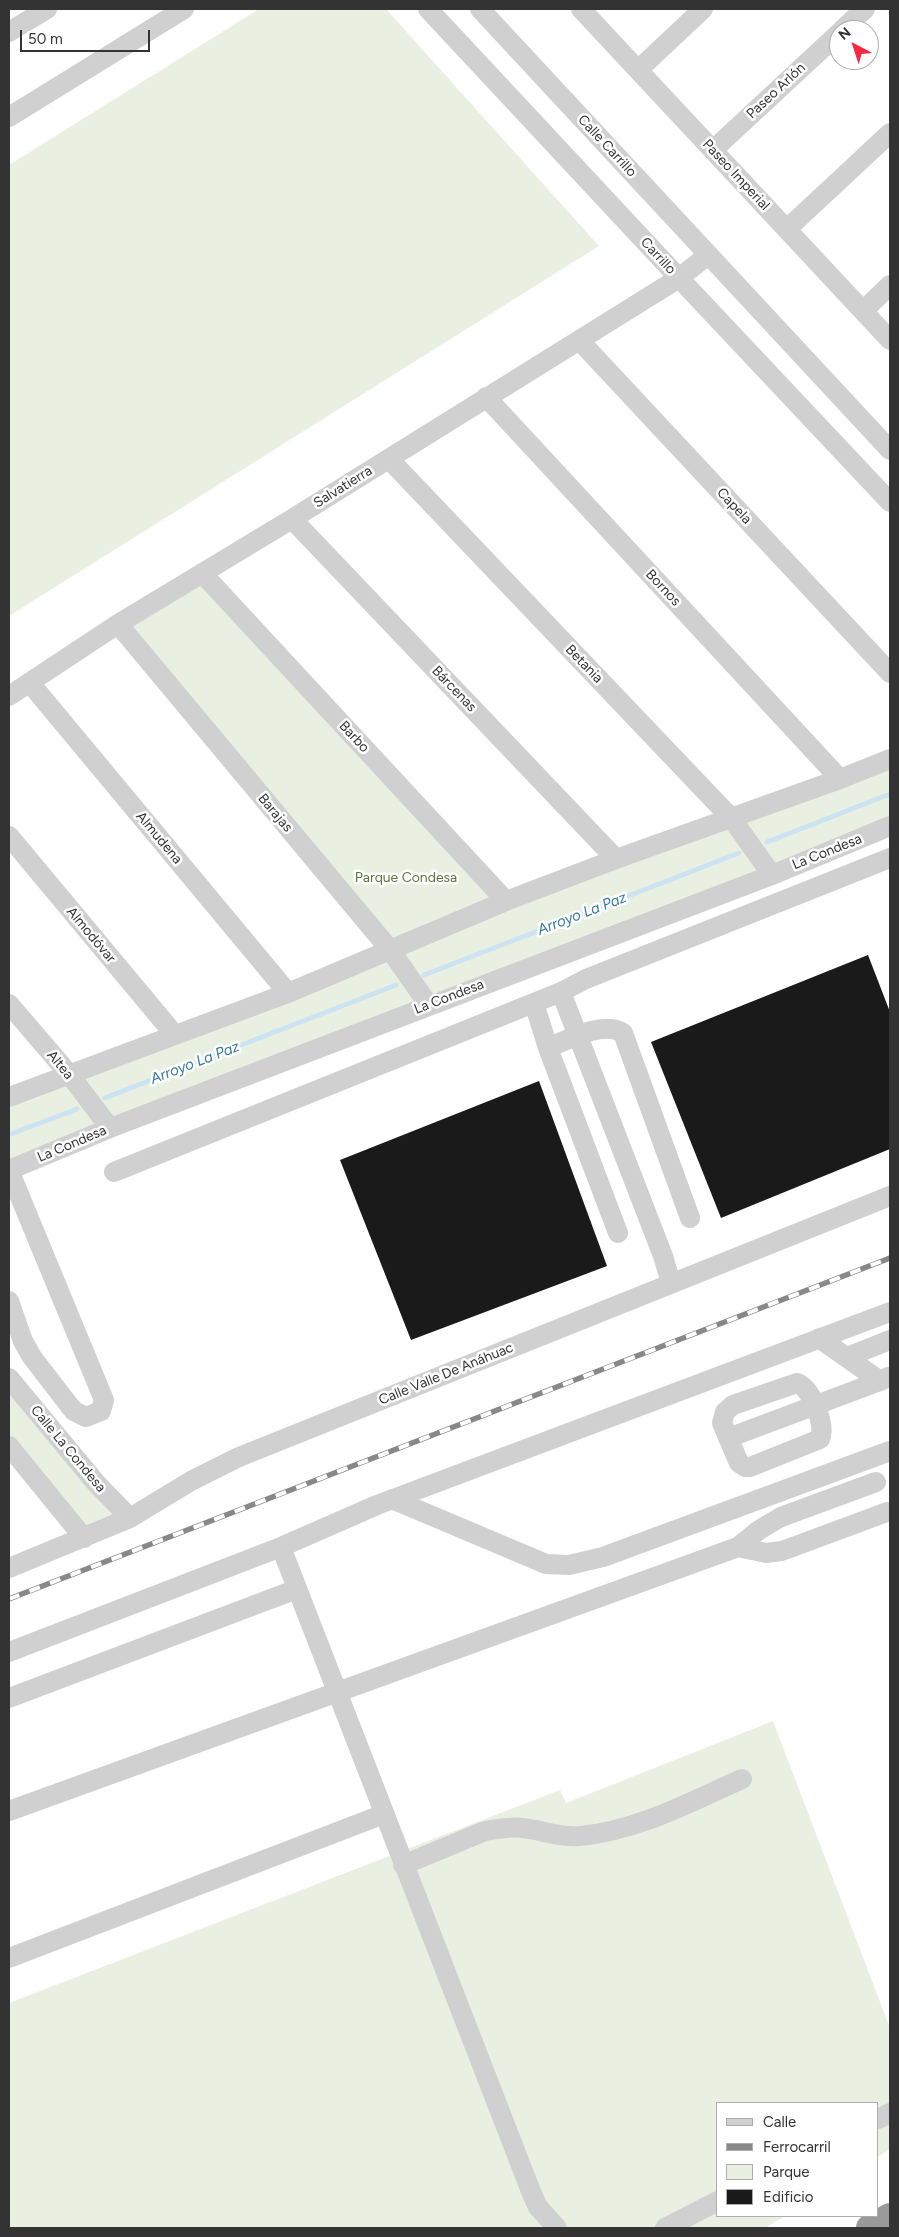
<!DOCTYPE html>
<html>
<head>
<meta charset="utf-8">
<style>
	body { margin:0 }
	#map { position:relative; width:899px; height:2237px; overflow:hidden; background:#fff; font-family:Figtree,sans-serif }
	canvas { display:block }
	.frame { position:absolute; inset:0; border:10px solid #333; pointer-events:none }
	.legend { position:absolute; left:716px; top:2102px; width:162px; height:115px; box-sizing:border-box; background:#fff; border:1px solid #adadad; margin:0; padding:6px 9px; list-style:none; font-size:15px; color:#333 }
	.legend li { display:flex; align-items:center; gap:10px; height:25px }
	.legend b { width:25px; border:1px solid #adadad }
	.north { position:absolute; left:829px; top:20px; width:50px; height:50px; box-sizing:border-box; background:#fff; border:1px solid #adadad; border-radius:50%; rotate:320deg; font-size:14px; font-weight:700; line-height:20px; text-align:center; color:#333 }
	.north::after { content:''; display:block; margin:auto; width:18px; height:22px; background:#f72840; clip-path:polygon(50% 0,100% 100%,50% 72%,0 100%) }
	.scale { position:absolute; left:20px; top:30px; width:130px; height:22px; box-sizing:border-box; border:2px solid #333; border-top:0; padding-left:6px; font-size:15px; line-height:18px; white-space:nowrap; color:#333; -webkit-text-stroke:4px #fff; paint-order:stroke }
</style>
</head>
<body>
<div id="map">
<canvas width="899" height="2237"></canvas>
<div class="frame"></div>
<ul class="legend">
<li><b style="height:6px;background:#d0d0d0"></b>Calle</li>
<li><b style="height:6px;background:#888"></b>Ferrocarril</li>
<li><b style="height:14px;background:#eaf0e1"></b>Parque</li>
<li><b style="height:14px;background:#1a1a1a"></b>Edificio</li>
</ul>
<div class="north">N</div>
<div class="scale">50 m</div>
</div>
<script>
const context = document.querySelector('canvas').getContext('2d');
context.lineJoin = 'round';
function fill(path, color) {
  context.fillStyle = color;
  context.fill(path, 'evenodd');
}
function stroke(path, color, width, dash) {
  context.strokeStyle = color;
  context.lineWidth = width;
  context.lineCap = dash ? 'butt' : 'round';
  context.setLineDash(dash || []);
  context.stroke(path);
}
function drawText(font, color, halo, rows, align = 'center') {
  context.font = font + ' Figtree,sans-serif';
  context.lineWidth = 5;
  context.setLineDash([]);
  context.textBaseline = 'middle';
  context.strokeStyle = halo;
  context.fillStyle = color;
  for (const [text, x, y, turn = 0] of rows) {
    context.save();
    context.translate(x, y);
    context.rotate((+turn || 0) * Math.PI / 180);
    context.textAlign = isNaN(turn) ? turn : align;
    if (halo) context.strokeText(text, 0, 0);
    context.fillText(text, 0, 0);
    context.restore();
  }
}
const green = new Path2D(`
	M259 9H386L599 246 9 616V165Z
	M202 573 506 901 890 759V826L9 1170V1097L390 951 118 624Z
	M9 1378 130 1518 84 1538 9 1446Z
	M773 1721 890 2028V2149L878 2157V2103H718V2216H785L765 2228H9V2003L560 1790 566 1803Z`);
const stream = new Path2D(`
	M767 842 890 794
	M424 975 739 853
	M105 1098 396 985
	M11 1134 77 1109`);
const building = new Path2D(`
	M868 955 890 1012V1149L721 1218 651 1042Z
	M539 1081 607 1266 411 1340 340 1160Z`);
const minor = new Path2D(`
	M428 9 679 278 890 502
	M480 9 890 450
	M581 9 890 340
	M842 30 865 9
	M9 32 47 9
	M638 70 703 9
	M9 117 184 9
	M713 150 839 33
	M787 229 890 133
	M863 311 890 285
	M579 340 890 673
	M486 397 840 779
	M389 459 732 819 772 875
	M292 519 616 859
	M202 573 506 901
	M118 624 391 951 428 1004
	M30 683 288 993
	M9 696 118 624 292 519 679 278 708 255
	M9 836 174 1034
	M534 1003 548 1048 618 1233
	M9 1004 69 1074 110 1128
	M548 1048C567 1040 604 1020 623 1033L690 1218
	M9 1097 288 993 506 901 616 859 840 779 890 759
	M9 1170 110 1128 772 875 890 826
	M114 1172 561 992
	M671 1283 663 1256 561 992 586 979 890 858
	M9 1301 23 1341 32 1357 69 1405 74 1411 86 1417 101 1411 104 1400 9 1170
	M819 1338 880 1381 888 1377
	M847 1357 890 1340
	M9 1378 96 1483 130 1518
	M797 1383C812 1388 826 1426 820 1439L750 1467H745L739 1463 722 1423 725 1412 733 1405Z
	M728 1438 880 1381
	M9 1446 84 1538
	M392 1499 546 1564 569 1565 603 1557 890 1451
	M281 1547 532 2194 538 2207 557 2228
	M738 1547 766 1553 782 1551 887 1512
	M9 1568 130 1518 191 1481 239 1457 890 1196
	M9 1652 281 1547 377 1505 890 1312
	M9 1698 297 1589
	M9 1811 738 1547 759 1530 781 1517 876 1482
	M403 1865 485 1831C497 1829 510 1826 523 1828 542 1830 560 1838 580 1836 637 1831 690 1802 742 1779
	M9 1958 384 1814
	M878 2119 890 2113
	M665 2228 718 2201`);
const highway = new Path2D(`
	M870 2228 890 2217`);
const rail = new Path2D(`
	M9 1599 890 1258`);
const streetNames = [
	["Paseo Arlón",776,91,-43],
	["Calle Carrillo",607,146,47],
	["Paseo Imperial",736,175,47],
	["Carrillo",658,256,47],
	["Salvatierra",343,487,-32],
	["Capela",734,506,47],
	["Bornos",663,588,47],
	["Betania",584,664,46],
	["Bárcenas",454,689,46],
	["Barbo",354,737,47],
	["Barajas",275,813,50],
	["Almudena",159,838,50],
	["La Condesa",827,852,-22],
	["Almodóvar",91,935,50],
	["La Condesa",449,997,-21],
	["Altea",60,1065,50],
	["La Condesa",72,1144,-23],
	["Calle Valle De Anáhuac",446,1374,-22],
	["Calle La Condesa",68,1449,50]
];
const parkNames = [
	["Parque Condesa",406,878]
];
const waterNames = [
	["Arroyo La Paz",582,914,-21],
	["Arroyo La Paz",195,1063,-21]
];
fill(green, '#eaf0e1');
stroke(stream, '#cce4f1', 5);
fill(building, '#1a1a1a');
stroke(minor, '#d0d0d0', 20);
stroke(highway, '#9a9a9a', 28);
stroke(rail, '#888', 5.5);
stroke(rail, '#fff', 4, [11]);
drawText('14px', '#333', '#fff', streetNames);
drawText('14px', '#58753a', '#fff', parkNames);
drawText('italic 15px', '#377b9f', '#fff', waterNames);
</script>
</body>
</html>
